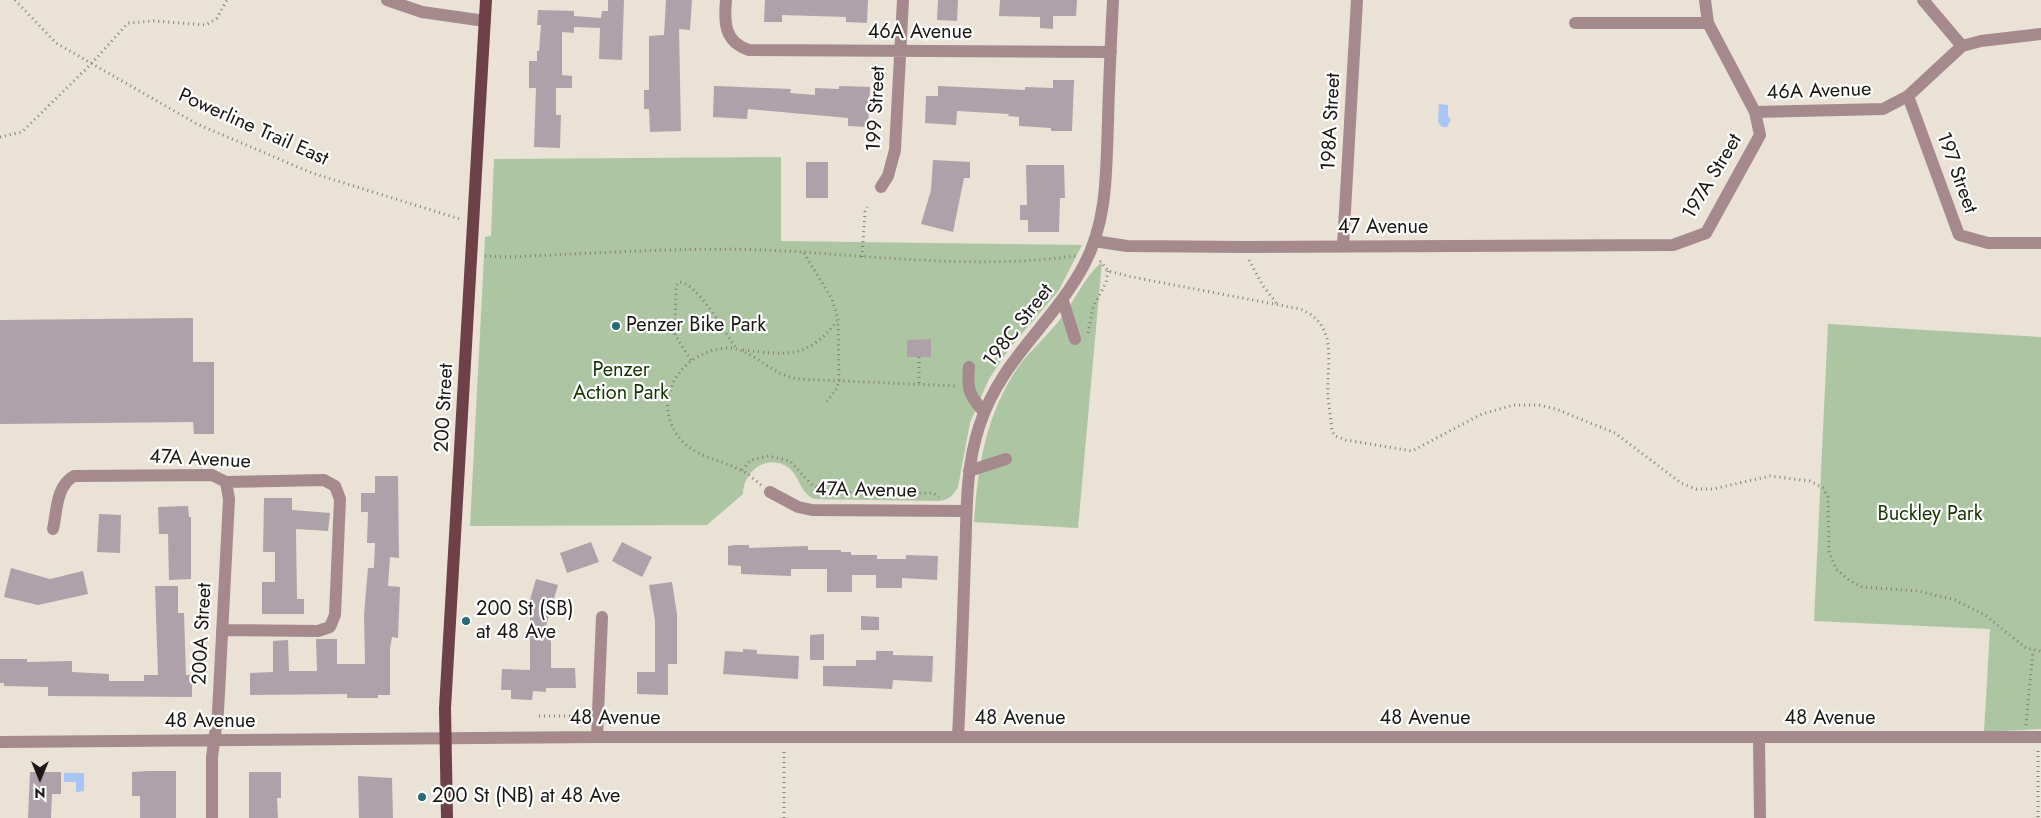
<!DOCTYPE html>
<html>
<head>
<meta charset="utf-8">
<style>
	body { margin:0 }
	#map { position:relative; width:2041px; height:818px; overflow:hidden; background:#e9e2d5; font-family:Jost,sans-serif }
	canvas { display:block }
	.north { position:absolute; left:15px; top:753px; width:50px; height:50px; -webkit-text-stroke:4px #fff; paint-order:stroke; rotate:180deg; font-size:14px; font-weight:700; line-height:20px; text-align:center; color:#1a1713 }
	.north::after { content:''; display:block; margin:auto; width:18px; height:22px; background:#1a1713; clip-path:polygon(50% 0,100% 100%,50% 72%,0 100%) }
</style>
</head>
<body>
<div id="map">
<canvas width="2041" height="818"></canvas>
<div class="north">N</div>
</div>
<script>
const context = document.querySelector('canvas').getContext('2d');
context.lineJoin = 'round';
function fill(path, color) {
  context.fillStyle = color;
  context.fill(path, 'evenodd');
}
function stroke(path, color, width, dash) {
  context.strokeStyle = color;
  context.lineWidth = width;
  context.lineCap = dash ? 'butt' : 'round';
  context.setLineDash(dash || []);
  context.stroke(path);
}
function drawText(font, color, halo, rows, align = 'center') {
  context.font = font + ' Jost,sans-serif';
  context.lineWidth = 4.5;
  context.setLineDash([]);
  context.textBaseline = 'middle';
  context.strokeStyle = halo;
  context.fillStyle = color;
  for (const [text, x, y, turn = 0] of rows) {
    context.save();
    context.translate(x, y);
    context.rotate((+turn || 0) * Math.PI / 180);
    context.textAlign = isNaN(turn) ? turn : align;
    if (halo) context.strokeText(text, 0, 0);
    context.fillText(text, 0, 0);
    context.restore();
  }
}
const green = new Path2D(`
	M781 157V241L1082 245 1059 290 1009 349 989 379 970 423 958 487C953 495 949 500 939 501L814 499C798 492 800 472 784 465 763 455 743 474 743 494L707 525 470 526 485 237 491 236 494 159Z
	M1102 262 1078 528 974 522C978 464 986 412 1021 363 1034 347 1049 334 1062 317 1075 300 1085 276 1102 262Z
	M1828 324 2041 337V729L1984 732 1990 629 1814 621Z`);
const water = new Path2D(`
	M1439 104 1448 105V116L1451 120 1447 127H1442L1438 122Z
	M64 773H84V791L76 792V782H64Z`);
const building = new Path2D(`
	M608 0H624L622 60 599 59 600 28 574 27V33L562 32V75L572 76V88H556V115H561L560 148 534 147 536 88H529V61H537V51H539L541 25H537L538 10 574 11V16L601 18 602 11H608Z
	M666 0H692L690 30 679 29 681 131 650 132 649 109H644V90H649V36L664 35Z
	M765 0H868L867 23 846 22V17L782 15V22H764Z
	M938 0H958L957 21 937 20Z
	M1000 0H1077L1076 16H1053V29L1040 28V17L999 16Z
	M1053 80H1074L1072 131H1051V128L1019 126V117L1008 116 1009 114 957 111 956 125 925 123 926 96H938V86L1025 90V87L1053 88Z
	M714 86 791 89 790 93 815 95V88L839 89V86L870 87 868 127 848 126V118L748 109 747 119 713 117Z
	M933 160 970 162V178H964L953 232 921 224 931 190Z
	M806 162H828V198H806Z
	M1026 165H1064L1065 198H1060L1059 232H1028V220H1020V205H1027Z
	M193 318V362H214V434H194L193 422 0 424V320Z
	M931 339V357H907V340Z
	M375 476H398L399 558 390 557 388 586 400 587 398 638 392 637 390 648V695H378V698H347V694L250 695V673L273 672V641L288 640 289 671H317L316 639H337V664H365L364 615 368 568H374L375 543H367L368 512H361V493H375Z
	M264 498H292V510L330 513 328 531 296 529 297 599H304V614H262V582H275V552H263Z
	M188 506 189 517H191V579L169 580 168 534H159L158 507Z
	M99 514 121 515 120 553 97 552Z
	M591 542 599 562 567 573 560 553Z
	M622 542 652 557 642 577 612 561Z
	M736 545H749V548L808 546V550H841V552H851V555H877V559H906V555L938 556 937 580 902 578V588H876V575H852V592H827V569H791V576L741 574V566L728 565V546Z
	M11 568 50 579 83 571 88 594 38 605 4 597Z
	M536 579 558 585 546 626H551V668H575L576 688H546V692L533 691 532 700 511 699V690H501L502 669 530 670V611L527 610Z
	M672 582 677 614V664H668V695L637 694V672H655V620L649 585Z
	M155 586H178V613H184L186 675H192V697L48 696V687L4 686V683H0V659H27V662L72 661V672L109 674V681H144V675H158Z
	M861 616 879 617V630H861Z
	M824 634V660H810V635Z
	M743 649 757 650V654L799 656 798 679 723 674 725 651 743 652Z
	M876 651H893V655L933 656 932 682 893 680 892 689 823 686V666H856V660H876Z
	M147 771H176V818H140V796H132V772Z
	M30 772H61V794H52L51 818H28Z
	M249 772H281V798H277L278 818H249Z
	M358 776 392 778 393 818H359Z`);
const path = new Path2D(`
	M15 0 56 43 197 124 312 173 460 219
	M0 137 22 132 91 64 128 23 154 21 206 25 217 18 227 0
	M804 253 832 299 838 320 839 381 837 388 826 403
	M485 256 510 257C602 253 695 246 787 251 883 257 979 269 1075 256
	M862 257 865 212 867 207
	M1249 260 1263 286 1278 305
	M1100 261 1108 271 1132 277 1300 309C1340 325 1326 364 1328 397 1329 408 1331 420 1332 431L1335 436 1346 440 1412 451 1482 414 1514 405H1539L1556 409 1615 433 1681 483 1696 489H1713L1770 476 1810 481 1823 488 1828 497 1829 552 1836 569 1849 580 1862 587 1918 591 1955 600 1985 615 2026 648 2041 651
	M1088 333 1093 307 1106 283 1108 271
	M743 350C787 355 808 359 837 321
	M919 357V384
	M691 360 675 335 676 286 679 282C697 282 725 333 736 348
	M742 470 751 460 769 456 790 461 812 485 830 492 933 493 939 497
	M761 485C755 480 749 474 742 471 723 460 701 459 684 443 647 406 678 350 728 348 746 348 761 363 776 371 782 375 790 377 797 379L957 386
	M539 716H584
	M2026 725 2033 650
	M2038 751V818
	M784 818V751`);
const minor = new Path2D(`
	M387 0 422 12 485 21
	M726 0C724 22 724 42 749 50L1111 52
	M1923 0 1962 46
	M1575 23H1708
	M1908 96 1959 235 1988 243H2041
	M1755 112 1883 109 1908 96 1962 46 1981 41 2041 34
	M881 187 888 176 895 150 903 0
	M1094 241 1127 246 1245 247 1673 245 1706 233 1760 135 1755 112 1708 23 1705 0
	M1343 246 1357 0
	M1063 301 1075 339
	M969 367C967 390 969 395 984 412
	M969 471 1006 459
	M770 492 798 507 812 510 966 511
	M53 529C57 511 56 486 74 476L212 475 226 482 324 480 335 486 340 499 335 615 330 627 318 631 222 630
	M597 737 602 617
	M958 737C961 678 963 618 965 558 967 514 965 470 979 427 1000 360 1052 325 1084 265 1108 220 1106 170 1108 121 1109 80 1111 40 1113 0
	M1759 737 1760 818
	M0 742 597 737H2041
	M212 818V757L218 712 229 499 226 482`);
const major = new Path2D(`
	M447 818 445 708 486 0`);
const markers = [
	[616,326,5,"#226c75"],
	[466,621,5,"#226c75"],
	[422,797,5,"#226c75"]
];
const streetNames = [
	["46A Avenue",920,33],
	["46A Avenue",1819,92,-2],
	["199 Street",877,109,-87],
	["198A Street",1332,122,-87],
	["Powerline Trail East",253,128,24],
	["197 Street",1956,173,70],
	["197A Street",1713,177,-59],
	["47 Avenue",1383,228],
	["198C Street",1019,326,-52],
	["200 Street",445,408,-87],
	["47A Avenue",200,460,3],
	["47A Avenue",866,491,1],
	["200A Street",203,634,-87],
	["48 Avenue",615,719],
	["48 Avenue",1020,719],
	["48 Avenue",1425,719],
	["48 Avenue",1830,719],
	["48 Avenue",210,722]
];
const poiNames = [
	["Penzer Bike Park",626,326],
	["200 St (SB)",476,610],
	["at 48 Ave",476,633],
	["200 St (NB) at 48 Ave",432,797]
];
const parkNames = [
	["Penzer",621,371],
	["Action Park",621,394],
	["Buckley Park",1930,515]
];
fill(green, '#acc6a1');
fill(water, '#a7c5f5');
fill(building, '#afa1a9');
stroke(path, '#837e76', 3, [1, 4]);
stroke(minor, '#a5898d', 12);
stroke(major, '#6e4048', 12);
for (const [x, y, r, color] of markers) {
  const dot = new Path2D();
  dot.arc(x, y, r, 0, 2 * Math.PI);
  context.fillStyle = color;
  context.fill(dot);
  stroke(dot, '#fff', 2);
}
drawText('20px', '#1a1713', '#fff', streetNames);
drawText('20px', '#1a1713', '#fff', poiNames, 'left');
drawText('20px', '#153401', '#fff', parkNames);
</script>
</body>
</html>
